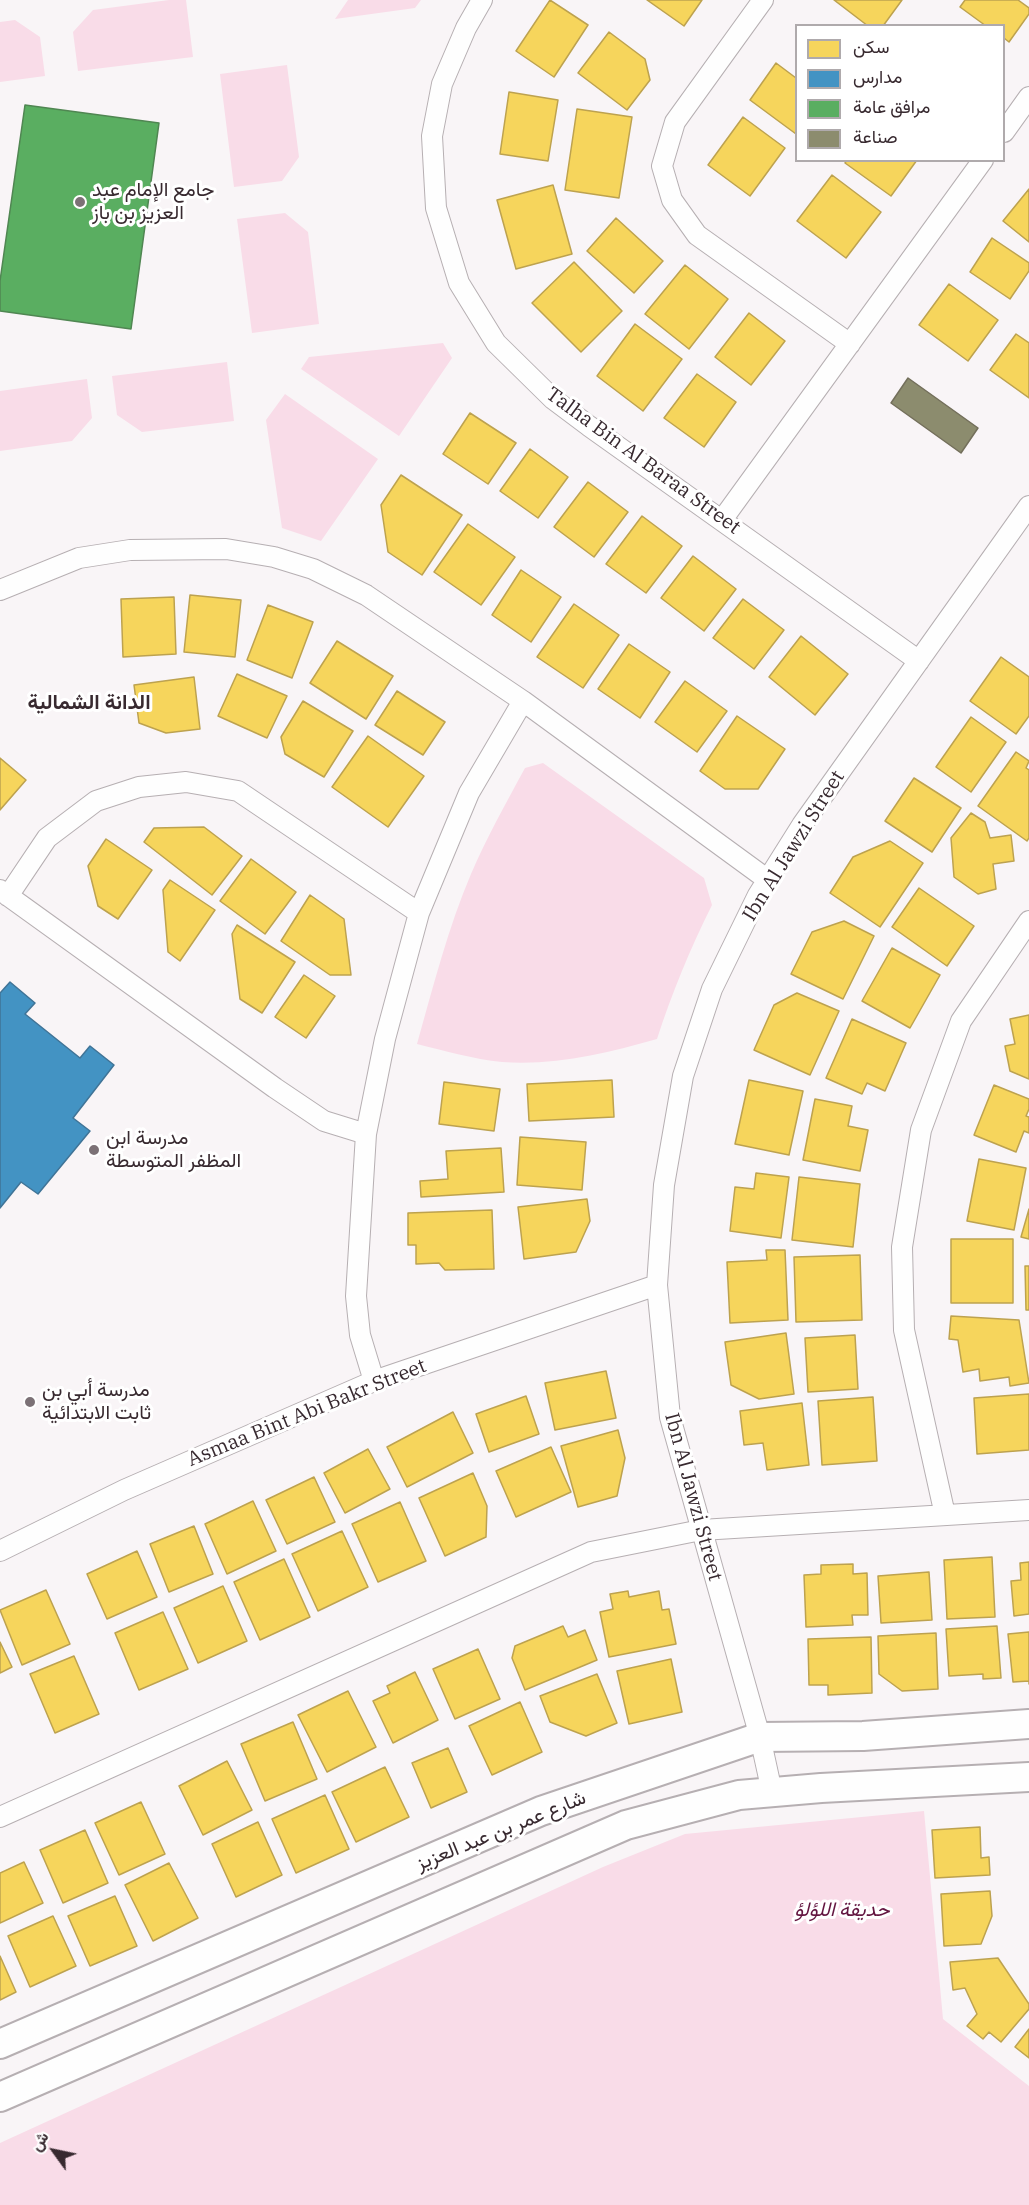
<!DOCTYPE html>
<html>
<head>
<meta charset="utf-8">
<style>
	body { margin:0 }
	#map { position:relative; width:1029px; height:2205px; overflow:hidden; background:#f9f5f7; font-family:"IBM Plex Serif",Vazirmatn,serif }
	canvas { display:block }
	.legend { position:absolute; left:795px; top:24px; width:210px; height:138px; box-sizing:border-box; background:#fff; border:2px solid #afaaac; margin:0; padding:8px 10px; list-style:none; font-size:18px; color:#382a30 }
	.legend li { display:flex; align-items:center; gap:12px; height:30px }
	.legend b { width:30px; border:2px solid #afaaac }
	.north { position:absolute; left:24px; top:2121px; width:60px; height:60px; -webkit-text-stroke:4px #fff; paint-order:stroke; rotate:303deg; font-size:16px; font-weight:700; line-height:24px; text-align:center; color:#382a30 }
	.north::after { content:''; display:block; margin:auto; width:21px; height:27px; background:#382a30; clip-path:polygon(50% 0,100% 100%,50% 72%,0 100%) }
</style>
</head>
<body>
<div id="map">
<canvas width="1029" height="2205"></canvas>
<ul class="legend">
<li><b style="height:16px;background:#f6d55c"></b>سكن</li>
<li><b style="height:16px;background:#4393c3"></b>مدارس</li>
<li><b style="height:16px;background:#5aae61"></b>مرافق عامة</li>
<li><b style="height:16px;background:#8c8c6e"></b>صناعة</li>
</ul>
<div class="north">ش</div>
</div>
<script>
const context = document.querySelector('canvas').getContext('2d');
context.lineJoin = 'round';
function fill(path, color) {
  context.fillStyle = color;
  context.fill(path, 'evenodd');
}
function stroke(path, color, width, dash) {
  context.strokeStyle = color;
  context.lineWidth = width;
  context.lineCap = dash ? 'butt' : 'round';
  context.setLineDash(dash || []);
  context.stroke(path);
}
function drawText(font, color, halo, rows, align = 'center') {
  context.font = font + ' "IBM Plex Serif",Vazirmatn,serif';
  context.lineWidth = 6;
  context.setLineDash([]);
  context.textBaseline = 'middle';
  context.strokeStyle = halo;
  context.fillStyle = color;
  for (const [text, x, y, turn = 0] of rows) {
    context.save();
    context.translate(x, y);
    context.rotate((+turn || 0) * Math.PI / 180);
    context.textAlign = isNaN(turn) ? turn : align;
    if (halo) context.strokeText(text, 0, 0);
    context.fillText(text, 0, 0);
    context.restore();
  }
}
const green = new Path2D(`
	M169 0H186L193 57 78 71 73 32 93 10Z
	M348 0H421L415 8 335 19Z
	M15 20 40 37 45 76 0 82V22Z
	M287 65 299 157 282 181 234 187 220 74Z
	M285 213 308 232 319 324 252 333 237 219Z
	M443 343 452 358 399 436 301 369 309 357Z
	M227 362 234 421 142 432 117 415 112 376Z
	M87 379 92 418 72 441 0 451V391Z
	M285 394 378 459 321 541 282 528 266 420Z
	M543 763 704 878 712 905C690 949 672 993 657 1039 607 1053 555 1066 502 1062 473 1059 445 1051 417 1044 433 987 448 928 471 874 487 837 506 803 525 768Z
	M924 1811 943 2019 1029 2086V2205H0V2143L603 1867 685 1834Z`);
const homes = new Path2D(`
	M550 0 588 25 554 77 516 51Z
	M647 0H702L684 26Z
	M834 0H902L883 26H868Z
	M965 0H1018L1029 8V14L1009 42 1004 38V26H986L960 7Z
	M609 32 645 59 650 80 627 110 578 73Z
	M776 63 796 78V134L750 100Z
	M509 92 558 100 548 161 500 154Z
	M577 109 632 117 619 198 565 190Z
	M743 117 785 148 750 196 708 165Z
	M847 160H917L891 196 845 163Z
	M832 175 881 212 846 258 797 221Z
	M553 185 572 254 516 269 497 200Z
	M1029 189V242L1003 221Z
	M616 218 663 261 634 293 587 251Z
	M992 238 1029 263V271L1010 299 970 272Z
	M574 262 622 311 581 352 532 303Z
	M685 265 728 299 689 349 645 314Z
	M949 284 998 320 968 361 919 325Z
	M749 313 785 341 751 385 715 357Z
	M635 324 682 359 643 411 597 376Z
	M1016 334 1029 343V398L990 370Z
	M697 374 736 402 704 447 664 418Z
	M470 413 516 443 488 484 443 454Z
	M530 449 568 477 538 518 500 491Z
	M401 475 462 515 422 575 388 552 381 505Z
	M588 482 628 512 594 557 554 527Z
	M642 516 682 546 646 593 606 564Z
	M468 524 515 557 481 605 434 572Z
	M693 556 736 589 704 631 661 598Z
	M521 570 561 597 531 642 492 615Z
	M190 595 241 600 235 657 184 652Z
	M174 597 176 654 123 657 121 599Z
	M743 599 784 630 754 669 713 638Z
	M574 604 619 635 583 688 537 657Z
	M268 605 313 622 292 678 247 660Z
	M801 636 848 674 815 715 769 677Z
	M337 641 393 676 366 719 310 683Z
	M629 644 670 672 640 718 598 689Z
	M1001 657 1029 677V716L1016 734 970 701Z
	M237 674 287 696 267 738 218 716Z
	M194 677 200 729 166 733 139 723 134 685Z
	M685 681 727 711 697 752 655 722Z
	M397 691 445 722 423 755 375 725Z
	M303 701 353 731 324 777 285 754 281 737Z
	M737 716 785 749 758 789H725L700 771Z
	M971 717 1006 742 971 792 936 767Z
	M368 736 424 776 388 827 332 787Z
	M1016 752 1029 761 1026 768 1029 770V838L1027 841 978 806Z
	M0 758 26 780 0 810Z
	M914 778 961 808 932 852 885 821Z
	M971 813 985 822 990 838 1011 835 1014 861 993 864 996 889 978 894 954 877 951 838Z
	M204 827 242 856 212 895 144 842 154 828Z
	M106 839 152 870 118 919 98 906 88 866Z
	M890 841 923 863 880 927 830 893 853 857Z
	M251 859 296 892 265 934 220 901Z
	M170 880 215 910 180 961 168 952 163 890Z
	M919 888 974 926 947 966 892 927Z
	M310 895 344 919 351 975H330L281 941Z
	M844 921 874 936 843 999 791 974 812 932Z
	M237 925 295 962 262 1013 240 999 232 934Z
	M892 948 940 975 910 1028 862 1001Z
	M304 975 335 996 306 1038 275 1017Z
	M797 993 839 1011 810 1075 754 1050 774 1005Z
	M1029 1015V1079L1010 1071 1005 1046 1015 1044 1010 1019Z
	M852 1019 906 1043 885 1091 867 1083 862 1094 826 1078Z
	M612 1080 614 1117 529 1121 527 1084Z
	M749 1080 803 1091 789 1155 735 1144Z
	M444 1082 500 1089 494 1131 439 1124Z
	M994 1085 1029 1099V1109L1026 1116 1029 1117V1133L1024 1131 1016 1152 974 1135Z
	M815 1099 852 1106 848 1126 868 1130 860 1171 803 1160Z
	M520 1137 586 1142 582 1190 517 1185Z
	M501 1148 504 1192 421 1197 420 1181 448 1179 446 1151Z
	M979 1159 1026 1168 1014 1230 967 1221Z
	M756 1173 789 1177 781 1238 730 1231 735 1187 754 1189Z
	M799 1177 860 1184 853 1247 792 1240Z
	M587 1199 590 1221 576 1252 524 1259 518 1207Z
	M1029 1209V1239L1021 1237Z
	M492 1210 494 1269 445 1270 439 1263 416 1264V1245H408V1213Z
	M951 1239H1013V1303H951Z
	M766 1250H785L788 1320 730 1323 727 1262 767 1260Z
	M860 1255 862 1320 796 1322 794 1257Z
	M1025 1266H1029V1310H1026Z
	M951 1316 1019 1320 1029 1383 1010 1386 1009 1377 980 1381 979 1369 963 1372 958 1340 949 1339Z
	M786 1333 794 1394 759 1399 731 1385 725 1342Z
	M855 1335 858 1389 808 1392 805 1338Z
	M606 1371 616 1418 555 1430 545 1383Z
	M1029 1394V1450L977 1454 974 1398Z
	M526 1396 539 1434 489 1452 476 1414Z
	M873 1397 877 1461 822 1465 818 1401Z
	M802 1403 809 1465 767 1470 763 1443 744 1445 740 1411Z
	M453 1412 473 1453 407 1487 387 1447Z
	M618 1430 625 1458 617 1496 578 1507 561 1446Z
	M551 1447 571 1492 516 1517 496 1471Z
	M368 1449 390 1489 345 1513 324 1473Z
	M473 1473 487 1506 486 1537 445 1556 419 1498Z
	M314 1477 335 1522 287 1544 266 1500Z
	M253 1501 276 1551 227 1574 205 1524Z
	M400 1502 426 1561 378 1582 352 1524Z
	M194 1526 213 1574 169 1592 150 1544Z
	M342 1531 368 1587 318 1611 292 1554Z
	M137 1551 157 1597 107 1619 87 1574Z
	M992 1557 995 1617 947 1619 944 1560Z
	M284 1559 310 1617 260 1640 234 1582Z
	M1029 1562V1614L1014 1616 1011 1581 1021 1580 1020 1563Z
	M853 1564V1574L867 1573 868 1615H852L853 1625 806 1627 804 1575 821 1574V1565Z
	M929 1572 932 1620 881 1623 878 1576Z
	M223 1586 247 1641 198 1663 174 1608Z
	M46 1590 70 1644 22 1665 0 1610Z
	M628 1591 629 1597 659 1591 662 1610 669 1609 676 1644 609 1657 600 1612 613 1609 610 1594Z
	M163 1612 188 1669 139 1690 115 1633Z
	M563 1626 568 1637 585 1630 597 1660 525 1690 512 1658 515 1646Z
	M997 1626 1001 1678 983 1679V1674L949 1676 946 1629Z
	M1029 1632V1684V1681L1013 1682 1008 1634Z
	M936 1633 938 1689 902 1691 879 1674 878 1636Z
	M871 1637 872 1693 828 1695V1685H809L808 1639Z
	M0 1642 12 1667 0 1673Z
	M478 1649 500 1699 455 1719 433 1669Z
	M74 1656 99 1714 55 1733 30 1674Z
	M671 1659 682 1712 629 1724 617 1671Z
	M415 1672 438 1720 393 1743 373 1701 390 1693 387 1686Z
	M597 1674 617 1723 586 1736 550 1722 540 1696Z
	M348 1691 376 1747 327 1772 298 1715Z
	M520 1702 542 1752 492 1775 469 1726Z
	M293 1722 317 1779 265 1801 241 1744Z
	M448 1748 467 1792 431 1808 412 1763Z
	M227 1761 252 1810 203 1835 179 1786Z
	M385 1767 409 1817 356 1842 332 1792Z
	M325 1795 349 1849 296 1873 272 1819Z
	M141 1802 165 1854 119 1875 95 1823Z
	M258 1822 282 1875 236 1897 212 1844Z
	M980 1827 981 1858 989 1857 990 1875 935 1878 932 1830Z
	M85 1830 108 1883 63 1903 40 1850Z
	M24 1862 43 1903 0 1923V1873Z
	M169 1863 198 1918 153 1941 125 1885Z
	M990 1891 992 1916 981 1944 944 1946 941 1894Z
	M115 1896 137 1946 90 1966 68 1916Z
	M53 1916 76 1966 30 1987 8 1936Z
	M0 1956 16 1992 0 2000Z
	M998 1958 1029 2004V2009L1001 2042 989 2032 983 2039 967 2026 977 2014 965 1988 953 1990 950 1962Z
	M1029 2029V2058L1015 2047Z`);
const schools = new Path2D(`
	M10 982 35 1003 25 1014 80 1058 90 1046 114 1065 73 1118 90 1131 38 1194 21 1182 0 1208V993Z`);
const public = new Path2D(`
	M25 105 159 123 131 329 0 311V281Z`);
const industry = new Path2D(`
	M908 378 978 428 961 453 891 403Z`);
const street = new Path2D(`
	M482 0 466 28 442 84 432 136 436 208 459 283 496 343 553 399 589 426 919 661
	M763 0 675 122 662 166 672 200 697 235 850 344
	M1004 132 1029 97
	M722 520 983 160
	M0 590 79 558 130 550 226 549 274 557 313 569 366 595 523 701 768 880
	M0 890 275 1088 324 1121 366 1134
	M8 896 47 838 96 801 139 787 186 782 238 791 419 913
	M374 1381 360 1335 356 1296 366 1134 385 1039 419 913 469 793 523 701
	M945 1515 904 1330 902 1247 921 1130 961 1021 1029 921
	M0 1551 124 1490 374 1381 657 1285
	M772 1792 760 1737 670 1417 657 1285 664 1185 683 1076 712 989 758 895 802 825 1029 506
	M0 1817 591 1552 701 1530 1029 1510`);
const secondary = new Path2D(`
	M0 2044 541 1811 760 1737 863 1736 1029 1724
	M0 2097 626 1825 739 1795 821 1788 1029 1777`);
const markers = [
	[80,202,6,"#7c7176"],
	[94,1150,6,"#7c7176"],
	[30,1402,6,"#7c7176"]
];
const poiNames = [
	["جامع الإمام عبد",92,190],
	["العزيز بن باز",92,213],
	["مدرسة ابن",106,1138],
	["المظفر المتوسطة",106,1161],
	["مدرسة أبي بن",42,1390],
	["ثابت الابتدائية",42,1413]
];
const streetNames = [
	["Talha Bin Al Baraa Street",643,461,36],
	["Ibn Al Jawzi Street",794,846,-58],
	["Asmaa Bint Abi Bakr Street",307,1413,-22],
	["Ibn Al Jawzi Street",693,1497,75],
	["شارع عمر بن عبد العزيز",501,1831,-22]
];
const parkNames = [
	["حديقة اللؤلؤ",842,1910]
];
const neighbourhoodNames = [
	["الدانة الشمالية",89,703]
];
fill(green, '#f9dce8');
fill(homes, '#f6d55c');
stroke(homes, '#bda24f', 1.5);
fill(schools, '#4393c3');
stroke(schools, '#407497', 1.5);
fill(public, '#5aae61');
stroke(public, '#508652', 1.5);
fill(industry, '#8c8c6e');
stroke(industry, '#736f5b', 1.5);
stroke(street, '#b6afb2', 22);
stroke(secondary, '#b6afb2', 32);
stroke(street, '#fefefe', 20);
stroke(secondary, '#fefefe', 28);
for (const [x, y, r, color] of markers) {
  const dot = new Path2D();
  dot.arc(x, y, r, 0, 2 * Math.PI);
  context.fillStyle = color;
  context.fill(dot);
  stroke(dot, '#fff', 2);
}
drawText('20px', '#382a30', '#fff', poiNames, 'left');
drawText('20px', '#382a30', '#fff', streetNames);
drawText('italic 20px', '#631540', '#fff', parkNames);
drawText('bold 21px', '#382a30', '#fff', neighbourhoodNames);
</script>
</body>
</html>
